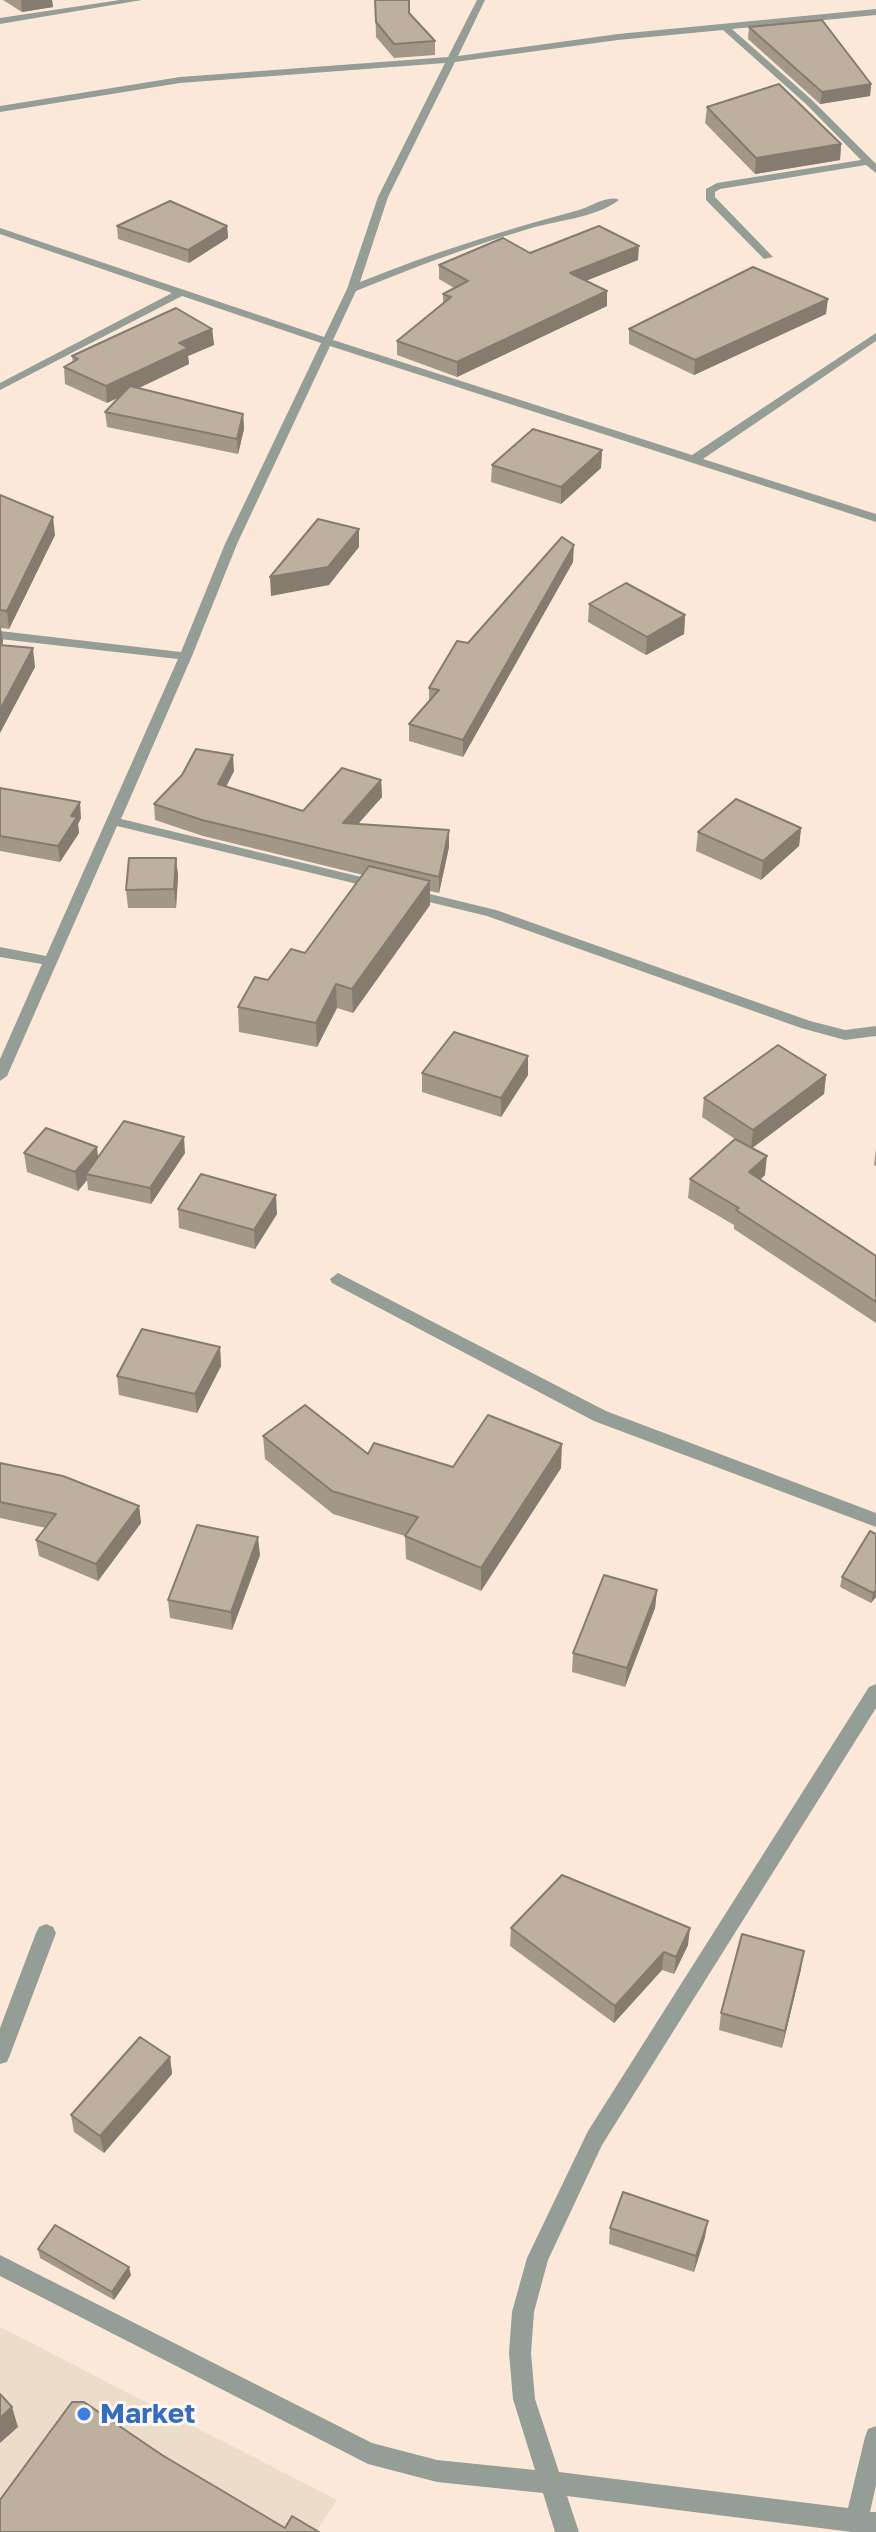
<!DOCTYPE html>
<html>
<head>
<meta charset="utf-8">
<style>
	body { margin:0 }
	canvas { display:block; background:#fce8d9 }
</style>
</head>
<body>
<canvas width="876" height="2532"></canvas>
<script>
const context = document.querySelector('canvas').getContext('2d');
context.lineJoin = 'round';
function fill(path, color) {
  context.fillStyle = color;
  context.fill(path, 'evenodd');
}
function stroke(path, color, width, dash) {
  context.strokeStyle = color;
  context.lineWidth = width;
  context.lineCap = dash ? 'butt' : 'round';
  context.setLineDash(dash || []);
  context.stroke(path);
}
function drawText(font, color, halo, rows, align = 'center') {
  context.font = font + ' "Golos Text",sans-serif';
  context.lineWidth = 6;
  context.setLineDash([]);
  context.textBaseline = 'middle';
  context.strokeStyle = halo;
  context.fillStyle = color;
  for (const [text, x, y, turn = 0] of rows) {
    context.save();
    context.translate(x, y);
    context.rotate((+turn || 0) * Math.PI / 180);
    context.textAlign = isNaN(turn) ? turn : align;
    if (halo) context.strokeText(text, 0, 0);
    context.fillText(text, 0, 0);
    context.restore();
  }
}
const commercial = new Path2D(`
	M0 2327 337 2500 316 2532H0Z`);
const minor = new Path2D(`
	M120 0H142L0 24V18Z
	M477 0H485L458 56 618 34 876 9V15L732 29 812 100 876 164V173L866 165 720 189 715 192V197L773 257 764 259 706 200V189L717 183 861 160 806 104 723 30 618 40 455 62 388 197 360 282C432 253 504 230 579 210 590 207 609 194 619 200 594 219 555 220 525 230 468 247 412 268 356 291L333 340 692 455 876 333V341L703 459 876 514V522L330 346 237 544 192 656 121 819 378 881 385 885 378 889 117 826 7 1076 0 1081V1059L42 964 0 957V947L46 956 178 659 0 639V631L181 652 225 544 321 343 182 296 0 390V383L172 293 0 234V228L324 337 347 289 378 197 445 63 180 83 0 112V106L180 77 448 57Z
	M409 889 496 910 810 1021 845 1030 876 1026V1036L845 1040 801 1028 487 916 404 896 402 893 404 890Z
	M338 1273 606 1411 876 1513V1527L594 1421 332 1283 330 1279Z
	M876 1684V1708L602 2145 548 2260 534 2312 531 2353 535 2399 559 2472 848 2508 865 2437 868 2429 876 2426V2485L870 2512H876V2532H852L567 2496 579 2532H555L543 2493 437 2482 368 2464 0 2276V2255L372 2443 437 2460 535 2470 513 2399 509 2353 512 2312 527 2258 588 2131 869 1687Z
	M46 1924 53 1927 56 1933 10 2055 7 2062 0 2064V2028L36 1933 39 1927Z`);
const wall = new Path2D(`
	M3 0H52L53 7 22 12Z
	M375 0 409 13 435 41V55L394 58 376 37Z
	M749 27 871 84 870 96 820 104 748 39Z
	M707 107 841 144 840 160 755 174 705 123Z
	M117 226H227L228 238 189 263 118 239Z
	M530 253 638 260 586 281 607 291V306L457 377 397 355V341L443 304V294L454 288 439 279V265Z
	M826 314 694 375 629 344V329Z
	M212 329 214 345 188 356 189 364 139 388 243 414 244 429 238 454 107 427 105 412 119 397 107 403 65 384 64 367 73 363 72 356Z
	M602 450 601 468 561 504 491 482 492 465Z
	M0 495 55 535 9 629 1 628 3 642 2 645 35 667 0 733Z
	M573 562 463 757 409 741V724L429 701V688L468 643Z
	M589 604 685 615 684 634 646 655 588 622Z
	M234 771 226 787 303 811 381 780 382 797 357 824 449 847 439 893 430 891V905L353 1013 337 1008 317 1047 239 1032 238 1007 268 980 305 953 363 875 203 836 155 820 154 804Z
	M0 788 81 818 78 824 79 833 60 862 0 851Z
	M801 828 799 846 761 880 696 851 698 832Z
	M176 858 178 876 176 908H128L126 890Z
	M528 1056V1075L501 1117 422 1092V1073Z
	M826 1075 824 1094 752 1148 765 1175 760 1180 876 1256V1323L734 1229V1225L688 1198 690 1179 735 1139 702 1117 704 1098Z
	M876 1149V1166L874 1165Z
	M24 1153 98 1158 185 1153 151 1204 88 1190 87 1180 78 1191 27 1172Z
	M178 1209 277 1214 255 1249 179 1228Z
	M220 1347 221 1366 197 1413 119 1395 117 1376Z
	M263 1436 368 1454 453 1467 561 1468 481 1591 406 1559 405 1536 333 1514 265 1459Z
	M0 1463 139 1506 141 1523 98 1581 39 1556 36 1540 46 1528 0 1518Z
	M876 1534V1597L871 1603 840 1587 842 1577Z
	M260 1555 232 1630 170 1618 168 1600Z
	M657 1590 655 1608 625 1687 572 1672 573 1653Z
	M511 1928 688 1945 674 1974 662 1970 614 2023 510 1946Z
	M801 1969 782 2048 719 2030 721 2013Z
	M170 2057 172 2074 104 2153 74 2132 71 2115Z
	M610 2228 705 2237 694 2272 609 2244Z
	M38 2249 131 2275 114 2300 40 2258Z`);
const shadedWall = new Path2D(`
	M21 0H52L53 7 22 12Z
	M871 84 870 96 820 104 822 92Z
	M841 144 840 160 755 174 756 158Z
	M227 226 228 238 189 263 188 250Z
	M639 246 638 260 570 287V273Z
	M607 291V306L457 377V362Z
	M828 299 826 314 694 375 695 360Z
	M212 329 214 345 188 356 189 364 107 403 106 386 179 343Z
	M243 414 244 429 238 454 237 439Z
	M602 450 601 468 561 504V487Z
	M53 517 55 535 9 629 7 611Z
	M359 529V547L329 585 271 596 270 577Z
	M574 545 573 562 463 757V740Z
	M685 615 684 634 646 655 647 637Z
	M0 624 3 642 0 648Z
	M33 648 35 667 0 733V710Z
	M233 755 234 771 219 800 218 784Z
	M381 780 382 797 344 840 343 823Z
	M80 802 81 818 78 824 79 833 60 862 58 846 71 816Z
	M801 828 799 846 761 880 763 861Z
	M449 830V847L439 893V877Z
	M176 858 178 876 176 908 174 889Z
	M430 881V905L353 1013 352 989Z
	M336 984 337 1008 317 1047 316 1023Z
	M528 1056V1075L501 1117V1098Z
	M826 1075 824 1094 751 1149 753 1130Z
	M184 1137 185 1153 151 1204 150 1188Z
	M97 1147 99 1166 86 1174 87 1180 78 1191 75 1172Z
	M767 1156 765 1175 747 1191 749 1172Z
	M276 1195 277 1214 255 1249 254 1230Z
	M220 1347 221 1366 197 1413 195 1394Z
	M562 1444 561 1468 481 1591V1568Z
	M139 1506 141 1523 98 1581 96 1564Z
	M258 1537 260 1555 232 1630 231 1612Z
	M657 1590 655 1608 625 1687 627 1668Z
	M876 1590V1597L871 1603 873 1593Z
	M690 1928 688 1945 674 1974 676 1957Z
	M804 1951 801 1969 782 2048 785 2031Z
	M664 1952 662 1970 614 2023 615 2006Z
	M170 2057 172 2074 104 2153 100 2136Z
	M708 2221 705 2237 694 2272 696 2256Z
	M129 2267 131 2275 114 2300 112 2292Z
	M12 2407 18 2427 0 2443V2418Z`);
const building = new Path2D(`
	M375 0H409V13L435 41 394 44 376 22Z
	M822 20 871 84 822 92 749 27Z
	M779 84 841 144 756 158 707 107Z
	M170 201 227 226 188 250 117 226Z
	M599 226 639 246 570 273 607 291 457 362 397 341 451 297 443 294 468 281 439 265 503 238 530 253Z
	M753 267 828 299 695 360 629 329Z
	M176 308 212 329 179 343 188 348 106 386 64 367 78 359 72 356Z
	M130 386 243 414 237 439 105 412Z
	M533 429 602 450 561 487 492 465Z
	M0 495 53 517 7 611 0 610Z
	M318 519 359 529 328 567 270 577Z
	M562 537 574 545 463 740 409 724 439 690 429 688 457 641 468 643Z
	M626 583 685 615 647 637 589 604Z
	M0 645 33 648 0 710Z
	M196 749 233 755 218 784 303 811 342 768 381 780 343 823 449 830 439 877 202 820 154 804 182 775Z
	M0 788 80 802 71 816 77 817 58 846 0 836Z
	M736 799 801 828 763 861 698 832Z
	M129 858H176L174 889 126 890Z
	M369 866 430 881 352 989 336 984 316 1023 238 1007 255 977 268 980 291 949 305 953Z
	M454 1032 528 1056 501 1098 422 1073Z
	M778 1045 826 1075 753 1130 704 1098Z
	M124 1121 184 1137 150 1188 86 1174Z
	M46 1128 97 1147 75 1172 24 1153Z
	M735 1139 767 1156 749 1172 876 1256V1302L736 1210 739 1208 690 1179Z
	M201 1174 276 1195 254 1230 178 1209Z
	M142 1329 220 1347 195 1394 117 1376Z
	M305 1405 368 1454 374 1443 453 1467 488 1415 562 1444 481 1568 405 1536 418 1517 332 1491 263 1436Z
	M0 1463 63 1476 139 1506 96 1564 36 1540 56 1514 0 1502Z
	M197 1525 258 1537 231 1612 168 1600Z
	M870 1531 876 1534V1590L873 1593 842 1577Z
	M604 1575 657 1590 627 1668 573 1653Z
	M562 1875 690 1928 676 1957 664 1952 615 2006 511 1928Z
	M742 1934 804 1951 785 2031 721 2013Z
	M140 2037 170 2057 100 2136 71 2115Z
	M623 2192 708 2221 696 2256 610 2228Z
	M55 2225 129 2267 112 2292 38 2249Z
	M0 2394 12 2407 0 2418Z
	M72 2402H84L162 2455 285 2528 292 2516 319 2532H0V2500Z`);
const markers = [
	[84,2414,8,"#3f7fe0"]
];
const nearShopnames = [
	["Market",100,2414]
];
fill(commercial, '#ecdcca');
fill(minor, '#949d96');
fill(wall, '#a39788');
fill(shadedWall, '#857b6f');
fill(building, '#beb09e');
stroke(building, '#857b6f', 2);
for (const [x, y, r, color] of markers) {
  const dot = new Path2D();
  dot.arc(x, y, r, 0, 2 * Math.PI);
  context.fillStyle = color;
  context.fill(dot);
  stroke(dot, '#fdf8f5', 3);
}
drawText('bold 28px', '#366cbe', '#fdf8f5', nearShopnames, 'left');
</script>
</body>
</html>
